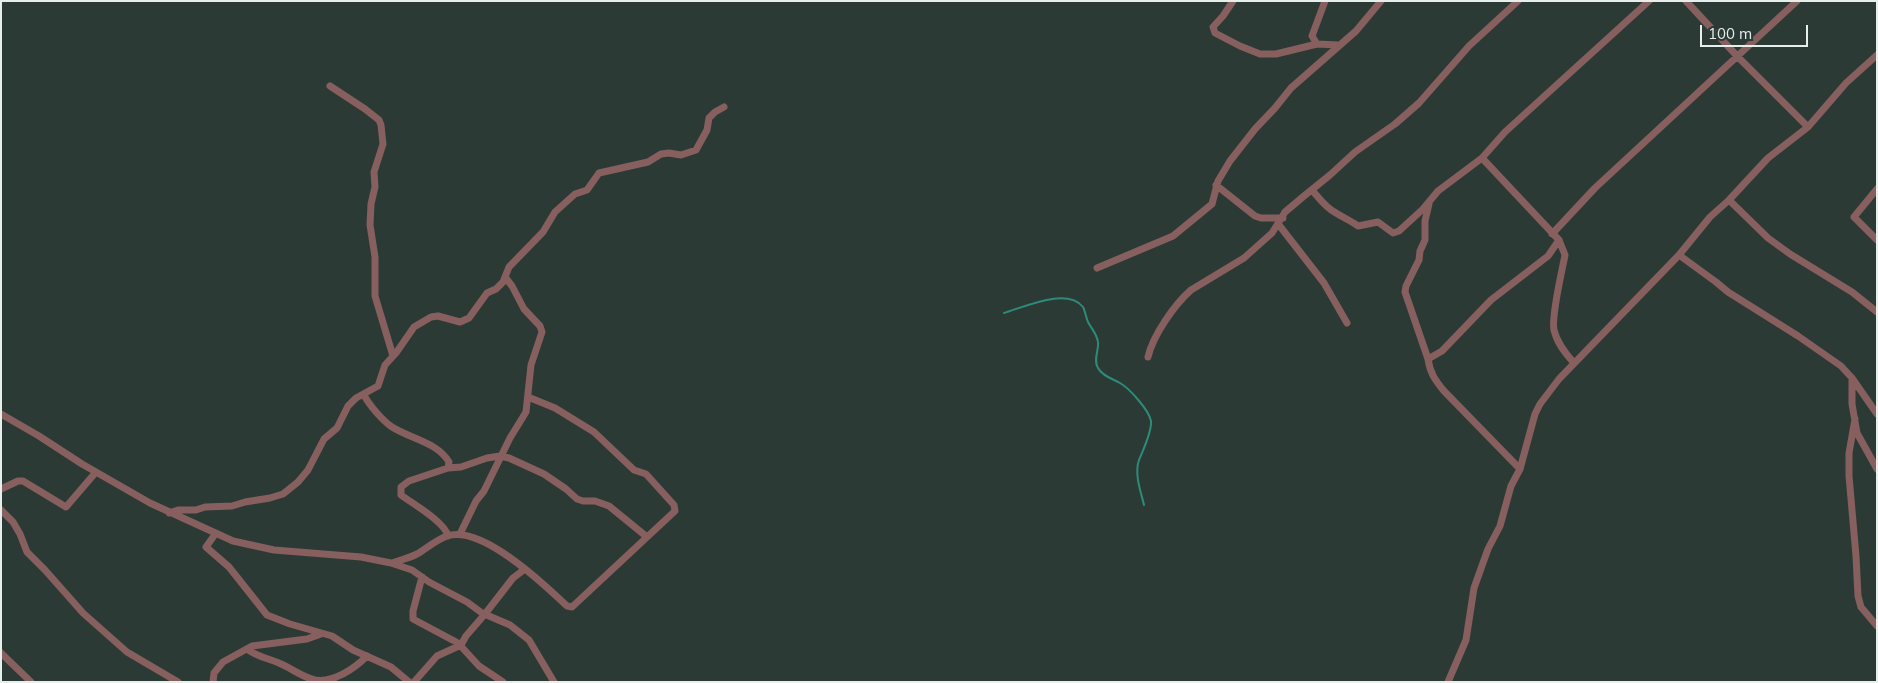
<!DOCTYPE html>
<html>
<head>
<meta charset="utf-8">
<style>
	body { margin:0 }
	#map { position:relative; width:1878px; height:683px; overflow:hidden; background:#2c3a36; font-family:Mulish,sans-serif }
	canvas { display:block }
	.frame { position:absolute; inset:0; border:2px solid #e7efed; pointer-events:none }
	.scale { position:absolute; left:1700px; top:25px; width:108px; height:22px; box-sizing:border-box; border:2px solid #e7efed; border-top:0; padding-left:6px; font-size:15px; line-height:18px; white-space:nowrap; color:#e7efed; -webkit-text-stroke:4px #2c3a36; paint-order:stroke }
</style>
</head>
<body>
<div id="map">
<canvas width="1878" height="683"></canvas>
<div class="frame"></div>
<div class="scale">100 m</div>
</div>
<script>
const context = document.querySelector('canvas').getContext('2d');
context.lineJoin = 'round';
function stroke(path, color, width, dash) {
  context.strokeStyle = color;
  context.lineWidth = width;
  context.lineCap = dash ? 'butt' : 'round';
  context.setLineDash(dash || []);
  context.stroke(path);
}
const stream = new Path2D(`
	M1004 313C1024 307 1067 287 1083 307 1085 311 1086 317 1088 322 1091 328 1097 334 1098 342 1099 350 1093 360 1098 368 1102 376 1113 379 1120 383 1129 388 1149 410 1151 421 1152 432 1143 450 1139 460 1134 474 1141 492 1144 505`);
const street = new Path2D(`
	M1233 1 1223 16 1213 27 1215 33 1240 46 1260 54H1276L1317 44 1339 45
	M1686 1 1738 57 1808 127
	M1317 44 1312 36 1325 1
	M330 86 365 109 379 120 381 125 383 144 374 172 375 187 371 204 370 225 375 257V296L393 356
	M1482 158 1559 240 1565 255C1562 271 1551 316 1554 330 1557 343 1565 353 1574 363
	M1216 185 1255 216 1261 218H1283
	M1877 189 1854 217 1877 240
	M1312 190C1319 198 1326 208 1336 213 1344 218 1351 221 1358 226L1378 222 1393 233 1399 231 1423 209 1438 191 1482 158 1505 132 1649 1
	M1729 200 1768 238 1790 254 1852 292 1877 312
	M1429 204 1425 221V240L1420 251 1419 260 1406 286 1405 292 1428 359C1430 373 1435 380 1444 391L1520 469
	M1279 225 1324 283 1347 323
	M1552 234 1595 188 1797 1
	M1679 255 1716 282 1728 292 1798 336 1841 366 1852 378 1877 414
	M1097 268 1173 236 1212 204 1218 181 1230 161 1255 129 1275 108 1291 88 1356 31 1381 1
	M1148 357C1153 335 1175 304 1191 290L1244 258 1272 233 1285 212 1304 196 1330 175 1355 152 1395 124 1419 103 1469 46 1518 1
	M1428 359 1442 351 1491 300 1548 256 1559 240
	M1852 378V404L1857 433 1877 469
	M364 395C369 405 383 421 392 427 411 439 437 442 449 462L448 468
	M1 414 39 436 82 464 150 503 233 541 274 550 361 557 391 563 412 570 429 582 467 602 482 613 510 625 529 640 554 682
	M1855 419 1849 453V476L1856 556 1858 596 1861 607 1877 626
	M1 489 18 481H23L66 507 96 472
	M1 510 13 522 20 534 27 552 45 570 83 613 127 652 178 682
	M169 513 178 510H196L205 507 232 506 245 502 270 498 283 494 298 482 308 470 324 439 337 428 348 406 356 398 378 386 385 365 396 353 414 327 431 317 438 316 460 322 469 318 487 293 496 289 503 282 509 267 543 232 555 212 575 194 587 190 599 173 648 162 661 154 669 153 681 155 696 150 707 130 709 118 715 112 724 107
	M216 533 206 547 229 567 267 615 290 624 332 636 353 650 391 667 409 682
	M460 534 476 501 484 491 510 438 526 412 531 365 542 332 540 326 524 309 512 286 505 277
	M448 536C445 522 413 504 401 495V487L409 481 448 468 461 467 487 458 500 456 509 458 544 474 566 489 577 499 583 501H595L609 506 647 537
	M392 563C400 560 409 558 417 554 427 548 436 540 447 536 481 524 544 584 567 606L572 607 675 511 674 505 646 474 634 470 594 432 555 408 528 397
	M422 577 413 611V619L458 643 479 666 503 682
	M247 649C257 657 268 658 279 663 291 668 302 677 315 680 334 683 355 668 367 656
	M1 653 31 682
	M213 682 214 673 223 662 252 646 307 639 321 634
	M414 682 437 656 461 645 466 636 485 614 513 578 525 569
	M1448 682 1466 640 1474 588 1488 549 1500 526 1511 486 1520 469 1535 414 1540 404 1559 379 1679 255 1710 217 1729 200 1768 158 1808 127 1846 83 1877 55`);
stroke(stream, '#2d8b79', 2);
stroke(street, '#865f5e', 7);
</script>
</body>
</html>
